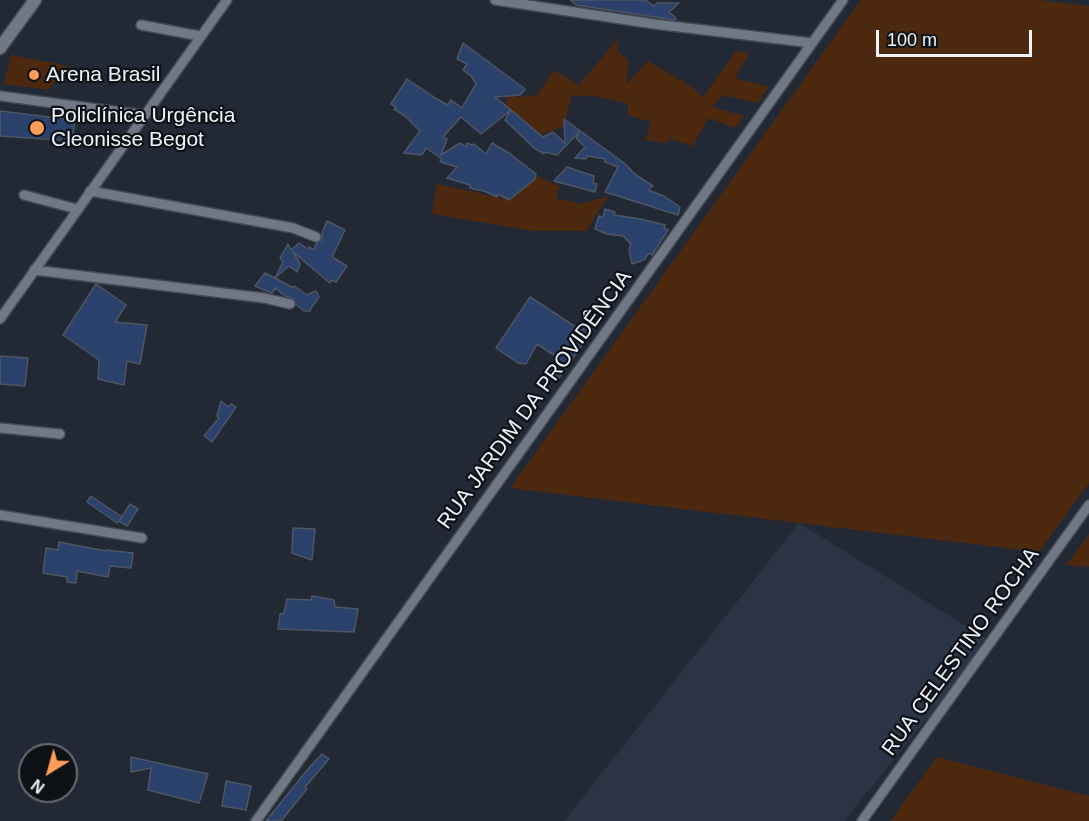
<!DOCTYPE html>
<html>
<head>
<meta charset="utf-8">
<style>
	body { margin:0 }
	#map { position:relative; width:1089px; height:821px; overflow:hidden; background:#222934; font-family:Helvetica,sans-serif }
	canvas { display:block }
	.north { position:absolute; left:18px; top:743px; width:60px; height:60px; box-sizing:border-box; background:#0e1116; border:2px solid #686c72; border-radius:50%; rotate:217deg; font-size:16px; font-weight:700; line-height:24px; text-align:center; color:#f0f5fc }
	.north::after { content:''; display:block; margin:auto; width:21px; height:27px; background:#fe9c58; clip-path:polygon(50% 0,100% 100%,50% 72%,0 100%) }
	.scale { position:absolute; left:876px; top:30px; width:156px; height:27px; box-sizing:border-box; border:3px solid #f0f5fc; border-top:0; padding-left:8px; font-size:18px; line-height:21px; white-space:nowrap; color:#f0f5fc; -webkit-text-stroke:4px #0e1116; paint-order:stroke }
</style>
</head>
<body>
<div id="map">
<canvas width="1089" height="821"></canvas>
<div class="north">N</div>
<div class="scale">100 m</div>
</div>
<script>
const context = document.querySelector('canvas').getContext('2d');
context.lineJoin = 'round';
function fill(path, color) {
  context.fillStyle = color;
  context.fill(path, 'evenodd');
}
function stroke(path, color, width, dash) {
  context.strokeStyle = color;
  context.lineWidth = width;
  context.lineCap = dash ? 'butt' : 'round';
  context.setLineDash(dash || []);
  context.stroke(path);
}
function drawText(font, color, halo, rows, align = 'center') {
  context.font = font + ' Helvetica,sans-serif';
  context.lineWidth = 4.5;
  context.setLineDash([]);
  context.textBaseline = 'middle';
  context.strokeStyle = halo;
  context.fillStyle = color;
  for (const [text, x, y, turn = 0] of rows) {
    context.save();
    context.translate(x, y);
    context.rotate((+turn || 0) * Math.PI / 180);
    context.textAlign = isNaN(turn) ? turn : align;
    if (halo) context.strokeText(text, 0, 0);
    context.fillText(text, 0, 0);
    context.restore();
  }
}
const built = new Path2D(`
	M799 523 990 641 844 821H564Z`);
const green = new Path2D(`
	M861 0H1039L1089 6V483L1039 552 510 488Z
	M619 37 617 51 628 59 627 84 648 61C666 73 687 81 703 97L736 51 750 53 735 78 769 87 758 103 723 95 712 107 744 116 735 128 708 118 693 146 671 139 667 143 645 140 651 122 628 115V104L602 97 572 95 563 127 541 134 506 105 508 93 519 97 537 95 554 70 579 85Z
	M11 55 68 66 49 90 4 84Z
	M538 176 560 187 556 198 582 204 608 196 586 231H535L432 214 437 184 510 200Z
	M1089 534V567L1066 565Z
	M937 757 1089 796V821H890Z`);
const building = new Path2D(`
	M570 0H645L654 6 657 3H679L669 12 676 18 675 20 576 5Z
	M463 43 525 89 520 95 495 97 511 110 481 134 461 117 443 137 447 139 441 155 460 143 466 147 467 143 472 145 474 144 486 154 492 143 509 153 536 174 535 179 509 200 498 194 497 197 495 196 484 191 470 188V185L447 178 457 167 440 162 442 159 426 148 422 155 404 153 420 131 405 116 394 109 396 107 391 104 407 79 437 99 448 105 451 100 462 108 476 84 471 76 463 70 467 64 457 59Z
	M511 110 543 137 553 132 565 143 564 119 624 163 636 175 653 186 648 190 664 196 680 207 678 215 605 192 618 167 605 162V159L587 156 586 159 575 158 585 147 576 138 580 131 557 155 545 152 544 154 534 148 505 120Z
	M0 111 75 120 72 141 0 136Z
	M567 167 594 176 593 183 597 184 595 192 554 181Z
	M605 209 615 212 614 215 641 219 665 225 664 228 668 230 652 255 649 253 644 260 632 264 629 250 631 244 623 236 607 234 595 229 599 216 603 218Z
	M327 221 345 230 332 257 347 266 336 282 331 280 330 283 293 252 300 264 297 272 289 266 275 278 293 288 294 286 307 295 316 291 319 297 311 308 310 311H304L297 305 294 299 285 296 275 288 272 293 255 286 265 273 275 278 283 262 280 258 288 244 291 250 299 243 308 249 309 247 314 250 316 244 322 240V233Z
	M96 284 126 305 115 322 147 325 140 364 127 361 124 385 98 379 99 360 63 335Z
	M530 297 582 331 586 325 593 329 559 378 550 371V365L560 359 537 344 526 364 518 363 496 348Z
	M0 356 28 358 25 386 0 384Z
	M221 401 228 407 231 404 236 407 212 442 204 436 219 418 217 416Z
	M91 496 122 517 117 523 87 502Z
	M130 504 138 509 127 526 119 521Z
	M293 528 315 529 312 560 292 553Z
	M59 542 106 551V550L133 553 131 568 110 566 108 577 77 571 76 583 67 582V577L43 573 46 548 58 550Z
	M312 596 334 600 335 607 358 609 354 632 278 629 280 614 284 613 287 599 311 600Z
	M322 754 329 759 305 787 307 789 281 821H266L308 769Z
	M131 757 208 774 199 803 148 790 151 768 131 772Z
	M226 781 251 786 246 810 222 806Z`);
const minor = new Path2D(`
	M495 0 654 24 812 43
	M141 25 200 36
	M0 96 144 115
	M90 191 293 228 316 237
	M24 195 77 209
	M34 270 264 298 290 304
	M0 319 227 0
	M0 428 60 434
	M0 515 142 538
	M256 821 843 0
	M862 821 1089 505`);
const tertiary = new Path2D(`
	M0 48 35 0`);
const markers = [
	[34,75,6,"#fe9c58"],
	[37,128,8,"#fe9c58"]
];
const poiNames = [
	["Arena Brasil",46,75],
	["Policlínica Urgência",51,116],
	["Cleonisse Begot",51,140]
];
const streetNames = [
	["RUA JARDIM DA PROVIDÊNCIA",535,400,-54],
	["RUA CELESTINO ROCHA",961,652,-54]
];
fill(built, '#2a3444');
fill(green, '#4c280f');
fill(building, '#2a416b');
stroke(building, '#4e5562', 1.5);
stroke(minor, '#424851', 12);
stroke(tertiary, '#424851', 15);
stroke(minor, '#707886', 9);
stroke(tertiary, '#707886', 12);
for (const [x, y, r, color] of markers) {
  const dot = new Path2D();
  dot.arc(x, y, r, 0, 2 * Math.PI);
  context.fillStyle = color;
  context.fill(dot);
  stroke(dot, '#0e1116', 2);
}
drawText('21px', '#f0f5fc', '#0e1116', poiNames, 'left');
drawText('21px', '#f0f5fc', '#0e1116', streetNames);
</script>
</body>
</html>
